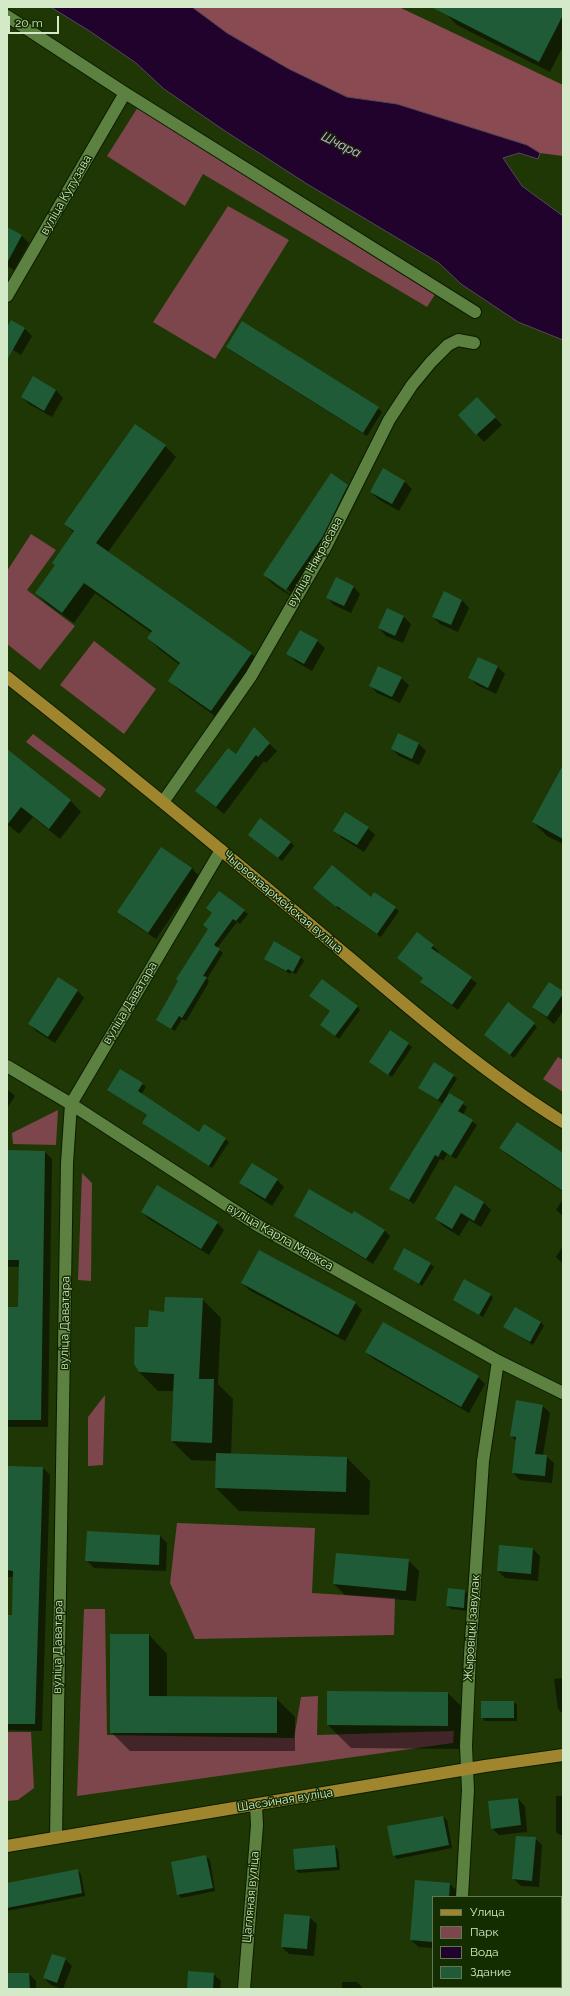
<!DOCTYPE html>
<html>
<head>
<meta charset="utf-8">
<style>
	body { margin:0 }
	#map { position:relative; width:570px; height:1996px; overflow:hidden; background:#1e3705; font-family:Raleway,sans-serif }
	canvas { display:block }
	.frame { position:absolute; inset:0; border:8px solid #d4e9c7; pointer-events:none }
	.legend { position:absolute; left:432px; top:1896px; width:130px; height:92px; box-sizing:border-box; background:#142d00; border:1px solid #617850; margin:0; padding:5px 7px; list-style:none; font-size:12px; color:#d4e9c7 }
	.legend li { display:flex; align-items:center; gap:8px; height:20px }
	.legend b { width:20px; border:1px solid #617850 }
	.scale { position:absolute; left:8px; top:16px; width:51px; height:18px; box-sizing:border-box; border:2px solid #d4e9c7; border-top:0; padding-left:5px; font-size:12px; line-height:14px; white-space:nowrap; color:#d4e9c7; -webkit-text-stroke:3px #142d00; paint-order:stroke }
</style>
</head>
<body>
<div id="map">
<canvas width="570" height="1996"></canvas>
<div class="frame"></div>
<ul class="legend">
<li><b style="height:5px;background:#9f862e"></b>Улица</li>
<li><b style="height:11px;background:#7c464c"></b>Парк</li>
<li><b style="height:11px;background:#20022d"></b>Вода</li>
<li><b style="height:11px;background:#205b37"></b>Здание</li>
</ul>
<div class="scale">20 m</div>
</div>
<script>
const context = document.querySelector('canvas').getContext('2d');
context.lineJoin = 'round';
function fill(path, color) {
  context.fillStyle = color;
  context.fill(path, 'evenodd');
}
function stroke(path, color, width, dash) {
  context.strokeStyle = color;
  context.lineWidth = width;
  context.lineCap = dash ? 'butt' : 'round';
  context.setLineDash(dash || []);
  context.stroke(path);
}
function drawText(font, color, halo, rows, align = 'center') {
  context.font = font + ' Raleway,sans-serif';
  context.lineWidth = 3;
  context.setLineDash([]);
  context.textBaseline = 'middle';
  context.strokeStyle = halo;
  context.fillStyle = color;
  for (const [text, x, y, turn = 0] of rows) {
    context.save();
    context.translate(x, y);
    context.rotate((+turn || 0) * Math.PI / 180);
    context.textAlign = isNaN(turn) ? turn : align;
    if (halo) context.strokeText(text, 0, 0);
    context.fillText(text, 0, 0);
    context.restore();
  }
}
const green = new Path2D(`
	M138 107 436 293 427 307 203 174 185 206 107 156Z
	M228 206 289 240 215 359 153 322Z
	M31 534 56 550 27 590 75 626 40 670 7 644V571Z
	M94 641 156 689 124 734 60 685Z
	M33 734 106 789 100 798 26 742Z
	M558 1057 563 1060V1092L543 1079Z
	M58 1110 56 1145 13 1144 12 1133Z
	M82 1173 92 1183 91 1281 78 1280Z
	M105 1395 103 1465 88 1466V1417Z
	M177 1523 315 1528 312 1593 395 1598 394 1635 195 1639 170 1583Z
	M84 1609H105L107 1735 294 1738 301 1697 318 1696 317 1735 454 1731 453 1743 77 1796Z
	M7 1732H31L34 1788 18 1800 7 1801Z`);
const forest = new Path2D(`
	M192 7H399L563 85V156L540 153 527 145 397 104 347 97 289 69 227 33Z`);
const water = new Path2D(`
	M51 7H192L227 33 289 69 347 97 397 104 527 145 540 153 538 159 519 153 503 158 522 186 563 216V340L518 322 461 284 439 263 307 184 225 131 164 89 136 63 91 32Z`);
const shadow = new Path2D(`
	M450 7H563V46L550 72 457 25 446 14Z
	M7 228 22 236 29 243 14 270 7 266Z
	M12 321 25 329 32 336 21 355 7 346V329Z
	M242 323 378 408 382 412 367 436 230 350 227 346Z
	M56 390 63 398 52 417 29 404 22 397Z
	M484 406 502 425 484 442 459 415Z
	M165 446 176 457 108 552 251 653 262 664 222 721 180 691 169 680 180 665 159 649 148 638 152 633 95 593 74 623 47 604 36 593 56 565 74 533 65 524Z
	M405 482 412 489 399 511 378 499 371 492Z
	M348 485 359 496 333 546 297 600 275 586 264 575ZM275 582 291 592 290 594 275 584Z
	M353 586 360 594 351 613 334 605 327 597Z
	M444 592 462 600 469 608 458 632 440 624 433 617Z
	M388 610 404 617 411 624 403 643 386 636 379 628Z
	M317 641 325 648 312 671 295 661 288 654Z
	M479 658 498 667 505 674 496 694 477 685 470 678Z
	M401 678 409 685 400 703 377 693 370 685Z
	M254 729 277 751 266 763 264 761 224 814 196 791 236 755Z
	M399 735 419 744 426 751 419 765 399 756 392 749Z
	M7 750 71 801 81 812 60 839 33 817 19 834 7 824Z
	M563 767V844L547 836 533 822Z
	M368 828 375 835 364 852 342 838 335 830Z
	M249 835 291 842 294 846 282 861Z
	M192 868 199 876 156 939 126 919 119 912Z
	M317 891 371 898 374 893 399 911 381 937 341 909 340 910Z
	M219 892 248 914 240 924 237 922 217 948 223 953 207 979 209 982 186 1021 182 1019 175 1031 157 1020 209 930Z
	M417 934 433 946 439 952 437 954 477 983 458 1010 427 988 421 982 424 979 398 958Z
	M301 957 304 961 296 974 291 972 290 974 265 959Z
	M77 990 84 998 55 1043 36 1031 29 1024Z
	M563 992V1011L554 1024 533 1007Z
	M357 1006 360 1010 339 1039 321 1025 331 1012Z
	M534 1024 537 1027 514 1058 488 1038Z
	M390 1031 412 1047 392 1077 374 1065Z
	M453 1075 457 1079 448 1093 467 1107 463 1115 477 1125 456 1159 447 1154 443 1161 440 1159 414 1204 391 1189 443 1104 419 1088Z
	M142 1084 146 1087 141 1095 200 1133 205 1126 229 1142 212 1168 147 1126 148 1116 108 1090Z
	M7 1089 15 1096 7 1108Z
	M500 1148 563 1154V1192L505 1153Z
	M7 1151 45 1152 52 1159 48 1427H7V1308H19L20 1267H9L7 1265Z
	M277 1180 284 1187 272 1206 248 1190 240 1182Z
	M455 1186 484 1203 491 1210 481 1227 469 1220 459 1236 443 1226 436 1219Z
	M563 1199V1216L556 1210Z
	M142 1212 217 1223 224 1230 209 1255 149 1219Z
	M352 1215 384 1230 390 1236 373 1264 301 1221 295 1216Z
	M563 1246V1264L556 1257Z
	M430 1264 434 1267 422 1286 394 1269Z
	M242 1283 355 1303 362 1310 345 1341 249 1290Z
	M490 1294 493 1298 483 1317 454 1300Z
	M202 1299 221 1318 218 1384 233 1399 231 1455 347 1458 370 1481 369 1515 239 1511 216 1488 217 1461 191 1460 172 1441 174 1391H158L139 1372 149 1328 165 1313Z
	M541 1322 544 1326 533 1345 504 1327Z
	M366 1352 478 1377 485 1384 469 1413 374 1359Z
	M542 1405 550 1413 543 1455 546 1456 554 1463 552 1483 520 1480 513 1473 516 1441 511 1435Z
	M7 1467 43 1468 50 1475 42 1731 7 1730V1616H13L14 1577H7Z
	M160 1536 167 1543 166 1571 94 1568 86 1560Z
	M500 1546 533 1549 540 1556 538 1581 505 1578 498 1571Z
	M408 1560 419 1571 416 1601 345 1595 334 1584Z
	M464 1591 468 1594 467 1611 451 1609 447 1606Z
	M149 1635 167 1654V1697L276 1698 295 1717V1751H130L111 1732Z
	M563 1678V1712H561L558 1709 554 1679Z
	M448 1693 471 1716V1749L351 1748 328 1725Z
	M514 1702 517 1705V1721H485L482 1717Z
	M556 1796H563V1835H560L556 1832Z
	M518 1799 525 1806 527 1832 499 1835 492 1828Z
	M443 1817 447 1820 452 1848 397 1859 394 1855Z
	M535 1838 542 1845 539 1887 521 1886 513 1878Z
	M335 1846 338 1850 340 1870 299 1873 296 1870 294 1850Z
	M206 1857 210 1860 215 1891 181 1898 178 1894Z
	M77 1870 81 1874 85 1896 7 1911V1884Z
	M416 1881 450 1884 457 1891 456 1897H433V1948L419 1947 411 1940Z
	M309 1917 317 1924 314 1956 289 1954 282 1947Z
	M65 1959 72 1966 63 1989 51 1985 44 1978Z
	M7 1974H29L36 1981V1989H7Z
	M213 1974 221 1981 220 1989H188Z
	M342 1982H357L364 1989H342Z`);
const building = new Path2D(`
	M431 7H563V15L539 62Z
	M7 227 22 235 7 263Z
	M11 320 25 328 7 360V327Z
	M242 321 379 407 363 433 226 347Z
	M33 376 56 390 44 411 21 397Z
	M477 397 496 417 476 435 458 415Z
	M135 424 166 445 96 543 252 653 211 711 168 681 180 663 147 638 152 631 84 583 62 613 35 593 55 565 52 563 74 531 64 524Z
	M383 468 405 481 392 504 370 492Z
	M331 473 348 485 323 536 286 590 263 575Z
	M336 577 354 586 344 606 326 598Z
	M444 591 462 600 451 625 432 617Z
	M387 608 404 616 395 636 378 628Z
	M300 630 318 640 304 664 286 654Z
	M478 657 498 666 488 688 468 678Z
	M378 666 402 677 392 697 369 686Z
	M254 727 270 743 258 757 256 755 216 807 195 791 228 748 236 754Z
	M398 733 419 743 412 759 391 749Z
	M7 749 71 800 49 829 21 807 7 825Z
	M563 765V839L532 822Z
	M345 812 369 827 357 845 333 831Z
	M260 818 291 842 278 858 248 835Z
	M161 847 192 868 148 933 117 912Z
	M332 865 371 897 374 892 396 907 377 934 337 906 336 907 313 888Z
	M219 891 245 910 236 921 233 919 214 945 220 949 203 976 207 977 182 1018 179 1016 171 1029 156 1020 178 981 176 979 208 929 203 925 212 913 206 908Z
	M417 932 434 945 431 948 472 977 452 1005 420 982 423 978 397 958Z
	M274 941 301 957 293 972 288 969 286 971 264 959Z
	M58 977 78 990 48 1037 28 1024Z
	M322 979 358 1006 335 1036 320 1025 330 1011 309 996Z
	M549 982 563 991V994L547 1017 532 1007Z
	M508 1002 535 1023 510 1055 484 1035Z
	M390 1030 409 1043 388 1075 369 1062Z
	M434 1062 454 1075 438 1100 418 1088Z
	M120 1069 143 1083 138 1091 199 1132 204 1124 226 1138 209 1166 142 1123 147 1115 107 1090Z
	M449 1093 464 1102 458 1111 473 1120 451 1156 442 1150 438 1157 435 1155 409 1200 389 1189Z
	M517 1122 563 1153V1191L499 1148Z
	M7 1150 45 1151 41 1420H7V1307H18L19 1260H7Z
	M252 1163 278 1179 265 1199 239 1183Z
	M157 1185 218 1222 201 1249 141 1212Z
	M455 1185 484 1202 474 1221 461 1213 452 1229 435 1219Z
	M309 1189 352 1214 354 1211 385 1230 366 1259 294 1216Z
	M404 1248 431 1263 419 1284 393 1269Z
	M259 1250 356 1302 338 1335 241 1283Z
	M464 1279 491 1294 479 1315 453 1300Z
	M165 1297 203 1298 199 1379H214L212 1443 171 1441 174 1374 139 1372 134 1364 135 1327H148L149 1310 164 1312Z
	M515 1307 541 1322 530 1342 503 1327Z
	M383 1322 479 1376 461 1407 365 1352Z
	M516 1400 543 1405 535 1454 547 1455 545 1476 512 1473 516 1437 510 1436Z
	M216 1453 347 1457 346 1492 215 1488Z
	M7 1466 43 1467 35 1724H7V1615H12L13 1571 7 1570Z
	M87 1531 160 1535 159 1565 85 1561Z
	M499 1545 533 1548 531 1574 497 1571Z
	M336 1553 409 1559 406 1591 333 1584Z
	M448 1588 465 1590 464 1608 446 1606Z
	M110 1634H149V1696L277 1697V1733H110Z
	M327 1691 448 1692V1726L327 1725Z
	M481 1701H514V1718H481Z
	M518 1798 521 1825 491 1829 488 1801Z
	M443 1816 449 1845 393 1856 387 1826Z
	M516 1836 536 1837 532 1881 512 1879Z
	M335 1845 337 1867 295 1870 293 1849Z
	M206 1855 213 1888 177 1895 171 1862Z
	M78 1869 82 1893 7 1908V1883Z
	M415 1880 450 1883 449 1897H433V1942L410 1940Z
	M284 1914 310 1916 307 1949 281 1947Z
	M52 1954 66 1958 57 1983 43 1978Z
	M188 1971 214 1973 213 1989H187Z
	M7 1973H29L30 1989H7Z`);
const minor = new Path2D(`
	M7 16 125 93 475 312
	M7 296 125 93
	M163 802 251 676 325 548 389 420 412 385 431 362 448 345 458 340 474 343
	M7 1066 71 1104 257 1225 498 1361 563 1393
	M56 1837 67 1163 71 1104 221 850
	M462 1897 468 1790 466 1746 470 1655 483 1461 498 1361
	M244 1989 257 1825 256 1806
	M457 1989V1987`);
const major = new Path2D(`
	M7 677C110 758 212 842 312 926 394 995 473 1066 563 1122
	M7 1846 485 1766 563 1755`);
const streetNames = [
	["вуліца Кутузава",66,195,-60],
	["вуліца Някрасава",315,562,-61],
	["Чырвонаармейская вуліца",283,902,40],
	["вуліца Даватара",130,1003,-59],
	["вуліца Карла Маркса",280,1237,30],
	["вуліца Даватара",65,1323,-89],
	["Жыровіцкі завулак",472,1628,-86],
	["вуліца Даватара",58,1647,-89],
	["Шасэйная вуліца",285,1800,-9],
	["Цагляная вуліца",251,1897,-85]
];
const waterNames = [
	["Шчара",341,145,26]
];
fill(green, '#7c464c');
fill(forest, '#8a4a52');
fill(water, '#20022d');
stroke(water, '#56475b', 1);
fill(shadow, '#0007');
fill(building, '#205b37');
stroke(minor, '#0b1d00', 14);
stroke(major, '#0b1d00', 14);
stroke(minor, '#5c8141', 12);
stroke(major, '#9f862e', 12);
drawText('12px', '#d4e9c7', '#142d00', streetNames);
drawText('italic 13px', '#e4b3ff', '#142d00', waterNames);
</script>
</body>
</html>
